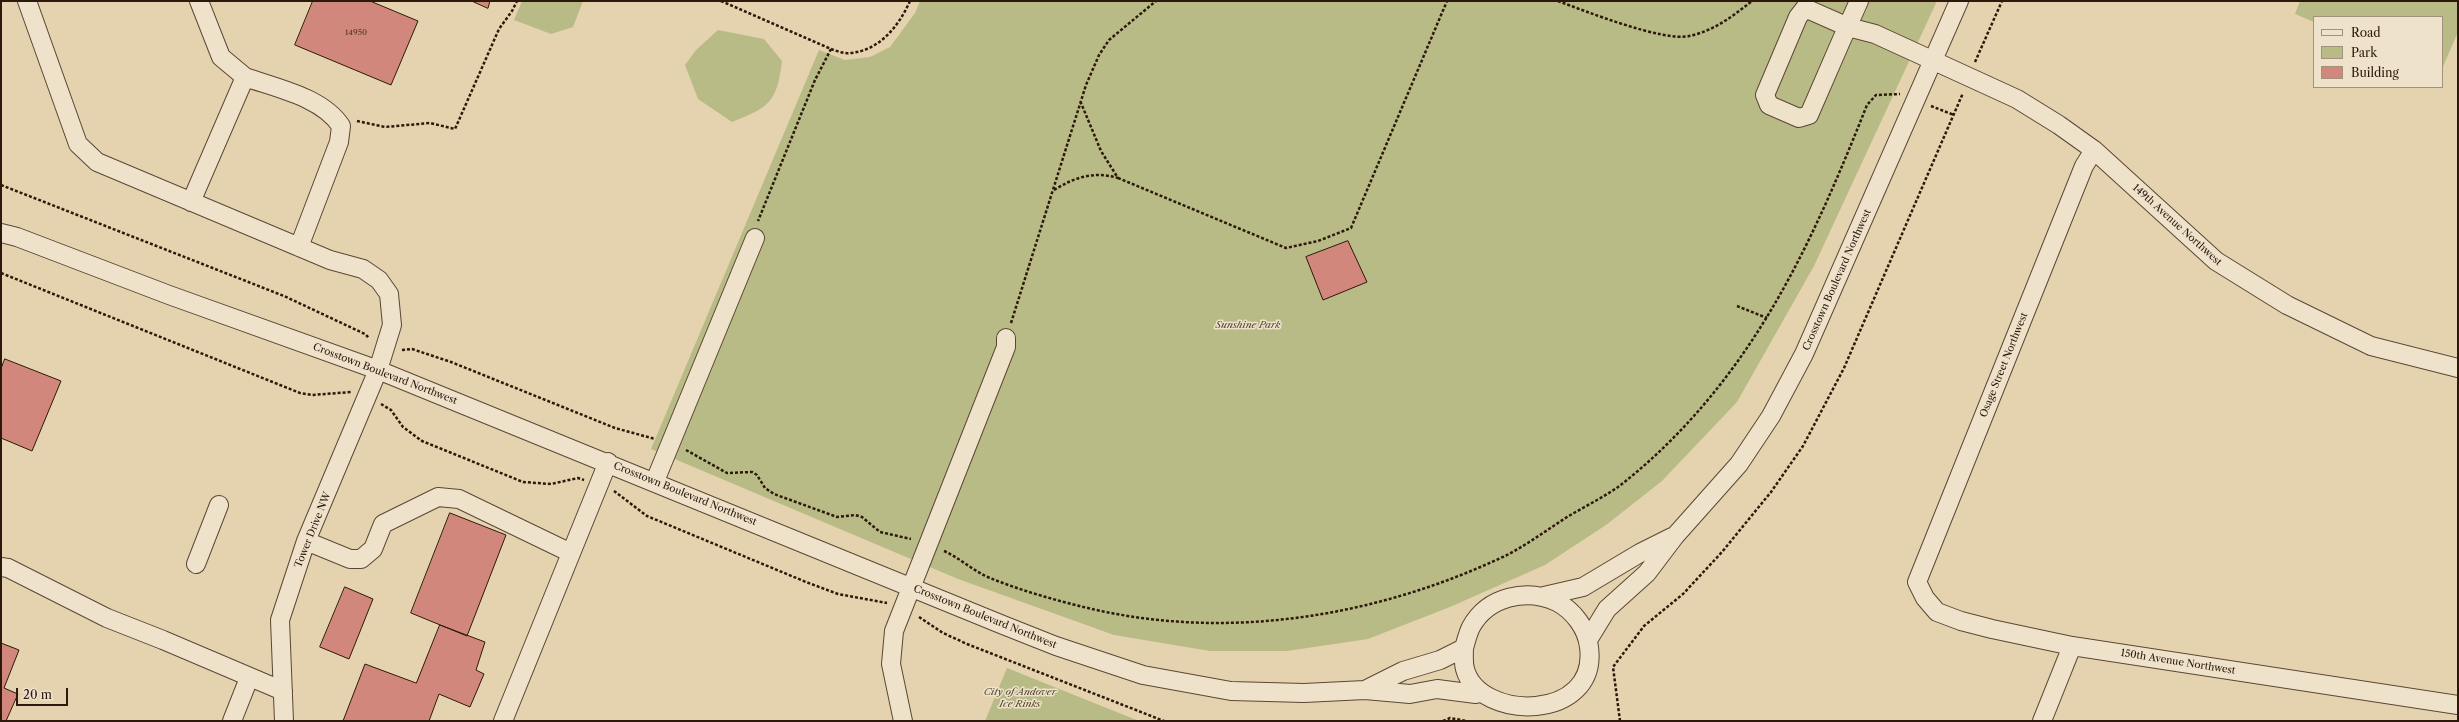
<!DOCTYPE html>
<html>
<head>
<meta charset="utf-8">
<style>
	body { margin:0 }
	#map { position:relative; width:2459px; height:722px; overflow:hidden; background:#e5d3af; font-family:"Libre Caslon Text",serif }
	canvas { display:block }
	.frame { position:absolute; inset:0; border:2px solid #2d180b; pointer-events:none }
	.legend { position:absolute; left:2313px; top:16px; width:130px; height:72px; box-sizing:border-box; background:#eee2cb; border:1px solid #a1917e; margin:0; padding:5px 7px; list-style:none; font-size:12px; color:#2d180b }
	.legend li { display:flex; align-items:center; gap:8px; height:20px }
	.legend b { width:20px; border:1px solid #a1917e }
	.scale { position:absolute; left:16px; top:688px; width:52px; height:18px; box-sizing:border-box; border:2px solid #2d180b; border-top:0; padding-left:5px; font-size:12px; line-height:14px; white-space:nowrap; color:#2d180b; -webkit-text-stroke:3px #eee2cb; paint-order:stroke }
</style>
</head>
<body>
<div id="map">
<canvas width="2459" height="722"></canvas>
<div class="frame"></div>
<ul class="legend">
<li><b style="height:5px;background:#eee2cb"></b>Road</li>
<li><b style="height:11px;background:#b9bb87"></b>Park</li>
<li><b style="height:11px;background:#d2877c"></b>Building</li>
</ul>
<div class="scale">20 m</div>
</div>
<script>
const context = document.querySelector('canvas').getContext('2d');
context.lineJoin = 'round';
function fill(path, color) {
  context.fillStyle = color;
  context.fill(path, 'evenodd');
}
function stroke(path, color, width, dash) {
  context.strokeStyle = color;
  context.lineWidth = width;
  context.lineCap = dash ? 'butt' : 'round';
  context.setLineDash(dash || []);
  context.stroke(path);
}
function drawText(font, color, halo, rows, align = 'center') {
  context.font = font + ' "Libre Caslon Text",serif';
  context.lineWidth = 3;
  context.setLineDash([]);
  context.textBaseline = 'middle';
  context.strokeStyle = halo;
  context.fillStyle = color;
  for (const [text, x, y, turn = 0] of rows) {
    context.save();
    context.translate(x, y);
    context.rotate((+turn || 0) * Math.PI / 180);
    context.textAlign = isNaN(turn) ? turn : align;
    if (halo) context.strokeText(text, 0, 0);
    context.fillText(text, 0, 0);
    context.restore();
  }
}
const green = new Path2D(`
	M522 1H583L573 27 551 34 514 20Z
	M920 1H1937L1814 266 1737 402 1662 481 1606 525 1545 565 1450 607 1368 639 1287 651H1210L1114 635 958 579 651 449 819 50 845 60 870 57 890 47 915 13Z
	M2300 1H2458V32L2442 69V17H2314V22L2295 14Z
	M718 30 764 39 782 61C777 102 770 107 732 122L698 99 685 65 696 50Z
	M1007 668 1139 721H985Z`);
const building = new Path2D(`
	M313 1H370L418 21 391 85 295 45Z
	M472 1H490L488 8Z
	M1348 241 1367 282 1323 300 1306 257Z
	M5 359 61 381 32 451 1 438V369Z
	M450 513 506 535 467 636 411 613Z
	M345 587 373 599 349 659 320 647Z
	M440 625 485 642 476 670 484 674 470 707 439 694 429 721H343L365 664 416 683Z
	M1 643 19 650 4 688 18 694 6 721H1Z`);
const path = new Path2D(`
	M721 1 831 49 815 80 758 221
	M1558 1C1585 11 1663 42 1689 36 1714 31 1733 16 1752 1
	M831 49C837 51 844 54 850 53 879 51 899 26 910 1
	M1975 62 2002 1
	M1931 106 1954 115
	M357 121 385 127 430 123 455 129 499 29 512 11 517 1
	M1118 178 1286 248 1318 241 1351 228 1447 1
	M1 185 284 296 365 334 369 338
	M1054 190C1075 177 1094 171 1118 178L1101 151 1081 103
	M1 273 300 393 312 395 351 392
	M1737 306 1767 318
	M1011 323 1086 85 1099 55 1109 40 1156 1
	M402 350 412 349 451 362 615 428 655 439
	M381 404 391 410 403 427 422 441 523 482 551 484 578 478 584 480
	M686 450 727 473 752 472 757 475 765 488 774 494 837 517 855 515 862 517 880 532 911 539
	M614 491 647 516 806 582 838 594 887 603
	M944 551C960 558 973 571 990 578 1022 591 1058 601 1092 609 1231 641 1379 616 1507 555 1528 544 1547 530 1567 517 1584 507 1602 498 1618 487 1652 461 1684 429 1711 396 1782 310 1826 208 1867 105L1876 95 1900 94
	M919 617 943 633 967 644 1164 721
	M1443 721 1450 718 1467 721
	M1620 721 1613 667 1644 626 1683 594 1722 552 1771 492 1803 446 1844 368 1963 93`);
const minor = new Path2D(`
	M27 1 78 144 97 162 330 260 363 269 379 280 389 294 392 325 378 370 306 541 280 620 284 721
	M1859 1 1842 39 1809 115 1799 118 1769 105 1765 95 1798 17 1805 8 1848 27 1875 34 1969 77 2017 99 2059 125 2094 150 2216 261 2287 305 2371 346 2458 368
	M245 77C276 88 322 97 341 126L339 142 299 247
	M2094 150 2084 166 1917 582 1925 598 1937 612 1961 621 1992 629 2072 646 2458 705
	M191 202 245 77 221 57 199 1
	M1 233 17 237 169 295 378 370 1003 625 1056 646 1143 675 1231 691 1304 693 1365 690 1410 694 1437 689 1476 694
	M655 481 755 238
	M306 541 350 559H361L373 549 383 524 438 497 459 499 571 553
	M196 564 219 505
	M1 567 8 568 107 618 163 640 283 691
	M1544 596 1583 587 1640 553 1672 537
	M1588 640 1607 609 1647 573 1675 536 1739 464 1771 416 1804 354 1959 1
	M1365 690 1403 671 1440 660 1464 648C1466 641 1468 633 1471 627 1488 596 1527 588 1557 602 1574 611 1587 629 1589 647 1599 722 1479 722 1465 669 1463 662 1464 654 1464 648
	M232 721 249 678
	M503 721 608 462
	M903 721 891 664 894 631 1006 347V338
	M2042 721 2072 646`);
const numberNames = [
	["14950",356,33]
];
const streetNames = [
	["149th Avenue Northwest",2177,225,42],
	["Crosstown Boulevard Northwest",1837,280,-66],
	["Osage Street Northwest",2004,365,-68],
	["Crosstown Boulevard Northwest",385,374,21],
	["Crosstown Boulevard Northwest",685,494,22],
	["Tower Drive NW",313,530,-68],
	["Crosstown Boulevard Northwest",985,617,22],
	["150th Avenue Northwest",2178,662,9]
];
const parkNames = [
	["Sunshine Park",1248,325],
	["City of Andover",1020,692],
	["Ice Rinks",1020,704]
];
fill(green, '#b9bb87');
fill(building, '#d2877c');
stroke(building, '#2d180b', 1);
stroke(minor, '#5b4734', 20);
stroke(path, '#2d180b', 2.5, [3, 2]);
stroke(minor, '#eee2cb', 18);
drawText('8px', '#563427', null, numberNames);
drawText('10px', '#2d180b', '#eee2cb', streetNames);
drawText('italic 10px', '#574930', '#eee2cb', parkNames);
</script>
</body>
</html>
